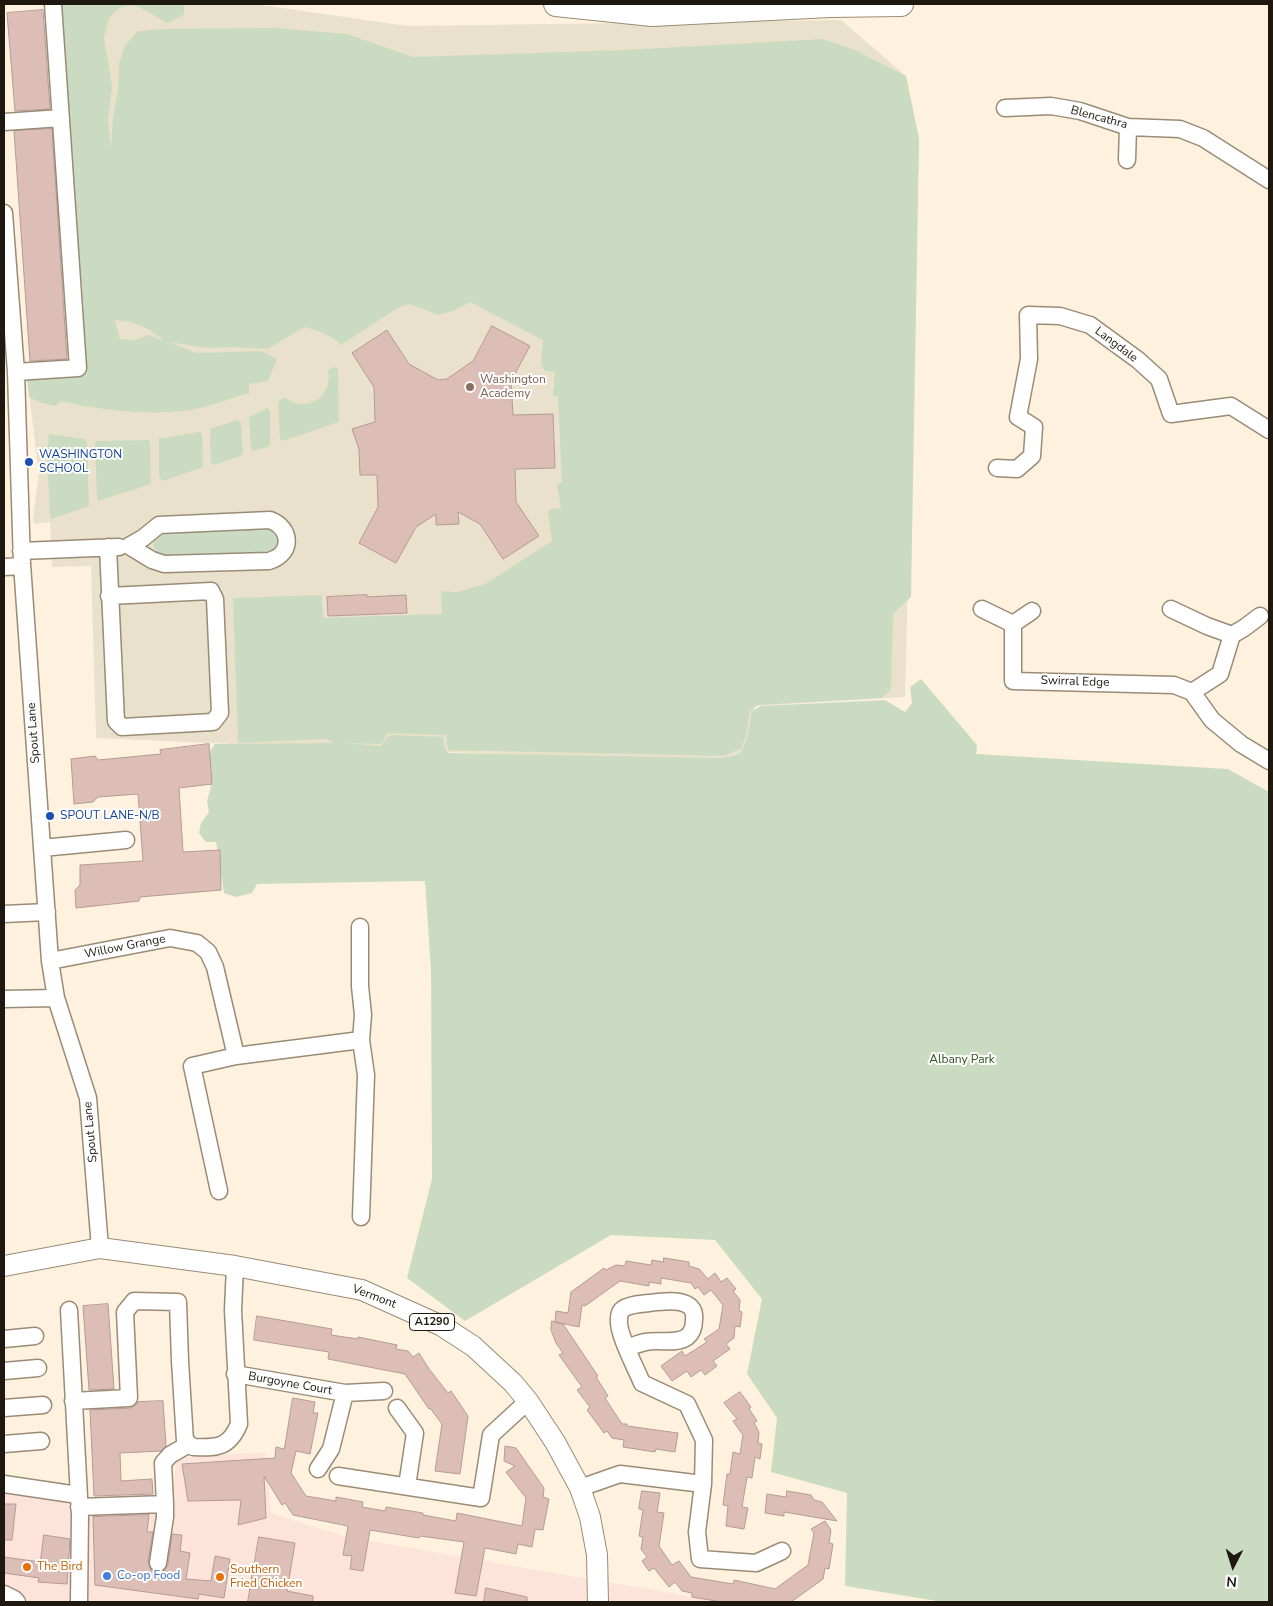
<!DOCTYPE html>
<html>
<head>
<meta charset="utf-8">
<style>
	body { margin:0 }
	#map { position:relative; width:1273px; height:1606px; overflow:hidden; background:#fef2df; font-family:"Nunito Sans",sans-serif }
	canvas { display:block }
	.frame { position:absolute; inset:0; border:5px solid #1e1810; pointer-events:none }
	.north { position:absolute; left:1208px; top:1541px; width:50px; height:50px; -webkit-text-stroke:4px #fff; paint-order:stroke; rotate:185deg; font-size:14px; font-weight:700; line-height:20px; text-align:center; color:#1e1810 }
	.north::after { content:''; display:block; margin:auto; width:18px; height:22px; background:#1e1810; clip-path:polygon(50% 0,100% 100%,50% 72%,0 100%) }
</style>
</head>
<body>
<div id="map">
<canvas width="1273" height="1606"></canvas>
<div class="frame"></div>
<div class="north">N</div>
</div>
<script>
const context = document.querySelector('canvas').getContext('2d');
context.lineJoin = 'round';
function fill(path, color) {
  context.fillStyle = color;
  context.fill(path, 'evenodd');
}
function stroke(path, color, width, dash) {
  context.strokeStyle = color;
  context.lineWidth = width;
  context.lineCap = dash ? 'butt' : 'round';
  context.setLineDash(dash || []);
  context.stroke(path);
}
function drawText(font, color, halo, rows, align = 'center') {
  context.font = font + ' "Nunito Sans",sans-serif';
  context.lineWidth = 4;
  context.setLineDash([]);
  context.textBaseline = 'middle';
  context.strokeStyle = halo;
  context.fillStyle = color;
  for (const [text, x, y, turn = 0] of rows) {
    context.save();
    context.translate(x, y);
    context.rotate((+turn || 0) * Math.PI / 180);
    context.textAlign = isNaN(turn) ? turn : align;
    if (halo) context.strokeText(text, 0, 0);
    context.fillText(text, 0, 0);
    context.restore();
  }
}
const commercial = new Path2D(`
	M265 1452 271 1513 346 1537 722 1602H4V1490L171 1508 176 1458Z`);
const education = new Path2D(`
	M61 4H255L407 26 841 20 906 76 919 139 905 697 755 706 744 762 324 748 96 738 91 566 52 567 50 522 34 524 33 517 39 474 27 378 82 375Z`);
const green = new Path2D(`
	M61 4H184V15L167 23 147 11 133 5 119 8 109 18 104 37 112 86 108 121 111 148 113 118 118 90 119 65 125 45 138 31 161 29 274 28 347 34 413 57 625 50 823 39 855 50 906 76 919 139 911 597 893 614 891 690 881 698 758 705 750 711 746 736 741 749 724 756 448 750 446 735 387 733 382 744 340 743 381 746 388 737 392 735 443 737 445 749 449 753 719 758C726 757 737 757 741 751 748 742 750 722 752 711L761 706 885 700 905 712 912 703 910 687 921 679 977 745 976 754 1228 769 1269 792V1602H943L845 1586 847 1493 771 1472 777 1418 747 1374 762 1299 715 1240 611 1235 465 1321 407 1278 432 1179 431 971 425 881 257 884 252 893 236 897 224 893 216 842H206L199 833 201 823 209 812 207 801 211 787 206 773 207 755 215 744 333 743 327 739 238 743 233 598 322 595 323 618 442 614 441 591 458 592 485 584 552 541 548 512 551 509 561 508 557 485 562 482 558 397 553 396 555 372 545 371 541 365 543 340 470 302 453 311 438 315 410 304 398 308 341 345C331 335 319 331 305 327L267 349 232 347 207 348 169 342 196 353 261 351 277 359 268 381 249 384V393C227 399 205 409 182 411 141 415 100 410 60 401L56 406 42 403 29 397 27 378 82 375ZM115 320C134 321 151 328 164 341L149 335 135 340 120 339Z
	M334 367 338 368 339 422 283 441 280 439 278 402 284 397C306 414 333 398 328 370Z
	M267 408 270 411V444L268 447 252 451 251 449 249 417Z
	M237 420 241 423 243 454 241 456 214 465 211 462 210 429Z
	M198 432H201L202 435 203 467 163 481 159 477V439Z
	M49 434 84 439 87 442 89 506 52 519 50 517 47 453Z
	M148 440 150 442 151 484 98 501 97 498 95 444 96 441Z
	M268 527 277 531 280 544 269 554 165 557 157 553 153 545 155 536 159 532Z`);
const building = new Path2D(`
	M43 10 50 109 15 111 7 13Z
	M52 129 67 359 30 361 14 131Z
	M492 326 530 346 511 381 513 415 553 414 555 468 515 469 516 502 539 536 503 559 480 524 458 512 459 524 436 525V514L416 527 396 563 359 543 378 507 377 475H360L359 449 352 429 375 422 374 387 352 353 387 330 409 364 438 380 447 379 473 361Z
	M367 595V597L406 595 407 613 328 616 327 597Z
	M209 744 212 784 179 788 183 852 220 850 221 890 140 897 139 901 76 908 75 890 80 885V865L143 861 138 794 98 797 93 802 74 804 71 759 95 756 98 760 161 754 160 750Z
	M664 1258 689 1262V1266L699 1269 708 1279 715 1273 721 1282 727 1278 736 1289 733 1291 740 1300 739 1311 742 1312 740 1327 735 1326 734 1338 726 1344 730 1349 713 1361 717 1366 705 1375 701 1370 691 1377 687 1371 672 1381 661 1366 682 1351 685 1356 707 1342 704 1339 719 1329 723 1305 711 1290 704 1295 698 1287 695 1289 691 1283 661 1278V1284L649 1282V1286L620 1281 585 1306 582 1305 579 1327 555 1322 556 1311 568 1313 571 1292 604 1268 606 1270 616 1265 625 1266 626 1261 651 1265 652 1260 663 1262Z
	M108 1304 114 1389 89 1390 83 1306Z
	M257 1316 332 1329 331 1335 358 1339V1337L397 1345 396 1349 408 1351 413 1357 419 1353 429 1369 448 1393 451 1391 468 1416 460 1474 435 1471 442 1424 430 1408 429 1409 405 1374 328 1359 329 1352 254 1340Z
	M552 1321 563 1324 598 1376 596 1377 608 1396 605 1398 622 1424H627V1426L678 1433 675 1452 656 1449 655 1452 623 1447 624 1440 612 1438 607 1431 604 1433 587 1410 590 1407 577 1390 582 1387 559 1355 563 1353 556 1343 551 1330Z
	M740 1392 751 1407 749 1409 757 1421 754 1423 759 1432 758 1443 762 1444 760 1459 755 1457 752 1478 747 1477 742 1507 748 1508 744 1529 726 1526 728 1506 723 1505 727 1474H730L733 1452 740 1454 743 1435 733 1421 737 1419 724 1403Z
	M293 1398 315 1402 313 1413H318L310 1454 296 1451 291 1473 306 1496 336 1501V1497L363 1502 362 1507 385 1511 386 1507 423 1513V1515L456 1521 457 1513 522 1526 526 1498 506 1472 515 1466 504 1461 505 1446 516 1448 544 1488 543 1497 549 1499 543 1530 535 1529 532 1547 518 1544 516 1554 485 1548 476 1596 455 1593 464 1542 420 1536 419 1538 370 1530 363 1571 350 1569 352 1556 343 1555 348 1526 293 1515 285 1503 282 1505 264 1476 266 1518 238 1525 241 1500 188 1501 182 1464 275 1458 276 1447 284 1449Z
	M163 1401 166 1446 161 1451 120 1453 121 1481 152 1479 153 1494 94 1496 90 1410 130 1408 135 1406 138 1402Z
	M642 1491 660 1493 657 1512 664 1513 659 1546 672 1565 679 1561 691 1577 733 1584 734 1580 775 1589 808 1565 814 1533 811 1529 825 1521 831 1530 829 1543 833 1544 829 1569 825 1568 823 1579 791 1602H722L692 1597V1593L682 1591 675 1582 669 1587 654 1568 649 1571 642 1561 647 1557 641 1549 643 1537 639 1536 643 1510 639 1509Z
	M787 1491 811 1495 814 1500 822 1502 837 1521 784 1512V1516L765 1513 767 1494 786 1497Z
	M4 1504H16L12 1540H4Z
	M149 1515 147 1532H153L148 1562 151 1570 157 1573 165 1570 168 1564 172 1534 182 1535 180 1551 190 1553 186 1579 211 1581 215 1556 230 1559 224 1598 199 1594 198 1599 95 1585 93 1517Z
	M44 1535 70 1539 67 1584 38 1582 39 1578 4 1573V1557L40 1562Z
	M259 1537 295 1543 287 1591 313 1596V1602H248Z
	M486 1588 527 1597V1602H484Z`);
const minor = new Path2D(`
	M1005 108 1051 106 1080 111 1128 127 1180 129 1203 138 1269 180
	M4 122 61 118
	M1127 160 1128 127
	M4 213 16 372 22 564 50 961 56 998 88 1098 100 1248
	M16 372 78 368 53 4
	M997 468 1017 469 1032 456 1034 427 1018 417 1029 359 1028 315 1060 316 1090 325 1138 360 1159 379 1171 414 1231 406 1269 430
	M270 520C292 528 293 554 269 561L164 564 152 560 129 546 143 538 159 525Z
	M108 547 116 721 122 727 213 722 220 713 215 599 211 591 109 596
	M21 551 119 547
	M4 567 22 566
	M982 609 1013 624 1032 611
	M1171 609 1207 626 1232 635 1244 628 1260 616
	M1013 624V681L1174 685 1192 692 1212 720 1241 744 1269 761
	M1192 692 1220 674 1232 635
	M42 848 126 840
	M4 914 47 912
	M360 927V986L363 1015 361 1040 366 1075 361 1217
	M50 961 170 938 197 943 208 952 215 967 236 1056
	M4 999 56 998
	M219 1191 192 1066 236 1056 361 1040
	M69 1310 80 1515 79 1602
	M4 1339 35 1336
	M627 1348C633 1346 639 1343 646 1342 659 1339 675 1345 687 1337 692 1333 694 1326 694 1320 697 1296 664 1301 649 1303 641 1304 630 1304 623 1309 620 1311 619 1315 619 1319 617 1333 636 1368 642 1383L687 1404 704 1440 703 1484 697 1532 700 1559 756 1563 782 1551
	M4 1371 38 1368
	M235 1374 345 1393 331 1449 318 1469
	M345 1393 384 1391
	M73 1401 129 1398 125 1312 134 1301 178 1302 180 1361 185 1441 193 1447C217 1448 229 1448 239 1424L233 1310 235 1266
	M4 1408 43 1405
	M397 1408 415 1433 407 1486
	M4 1444 41 1441
	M338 1476 481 1498 491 1435 528 1401
	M4 1484 78 1495
	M580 1488 620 1474 703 1484
	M79 1507 165 1504 163 1463 170 1455 189 1444
	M158 1563 165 1517V1504
	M4 1594 14 1599 17 1602`);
const major = new Path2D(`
	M4 1266 100 1248 235 1266 362 1290 442 1326 473 1346 513 1383 528 1401 555 1442 580 1488 590 1517 597 1555 598 1602`);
const highway = new Path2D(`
	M556 4 652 14 830 5 901 4`);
const markers = [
	[470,387,5,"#8d6e63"],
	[29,462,5,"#1a4fb4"],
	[50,816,5,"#1a4fb4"],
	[27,1567,5,"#e8710a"],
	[107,1576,5,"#3f7fe0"],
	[220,1577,5,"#e8710a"]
];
const shields = [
	[432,1322,45]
];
const shieldNames = [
	["A1290",432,1322]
];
const streetNames = [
	["Blencathra",1099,118,15],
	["Langdale",1116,345,37],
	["Swirral Edge",1075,682,2],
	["Spout Lane",34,733,-94],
	["Willow Grange",125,947,-11],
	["Spout Lane",91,1132,-95],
	["Vermont",374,1297,21],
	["Burgoyne Court",290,1384,10]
];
const educationNames = [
	["Washington",480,380],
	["Academy",480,394]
];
const transitNames = [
	["WASHINGTON",39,455],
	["SCHOOL",39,469],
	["SPOUT LANE-N/B",60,816]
];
const parkNames = [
	["Albany Park",962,1060]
];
const foodNames = [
	["The Bird",37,1567],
	["Southern",230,1570],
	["Fried Chicken",230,1584]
];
const shopNames = [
	["Co-op Food",117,1576]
];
fill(commercial, '#fde4db');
fill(education, '#eae1cc');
fill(green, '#cadbc2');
fill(building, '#dcbeb7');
stroke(building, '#b69a94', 1);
stroke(minor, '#9a8b76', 19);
stroke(major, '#9a8b76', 22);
stroke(highway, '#9a8b76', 26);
stroke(minor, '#fff', 16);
stroke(major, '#fff', 20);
stroke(highway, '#fff', 24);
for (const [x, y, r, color] of markers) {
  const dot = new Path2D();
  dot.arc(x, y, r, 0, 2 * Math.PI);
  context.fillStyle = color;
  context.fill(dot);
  stroke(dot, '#fff', 2);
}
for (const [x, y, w] of shields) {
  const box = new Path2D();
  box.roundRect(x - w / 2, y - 8.5, w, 17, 4);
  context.fillStyle = '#fff';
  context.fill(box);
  stroke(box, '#1e1810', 1);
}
drawText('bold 11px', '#1e1810', null, shieldNames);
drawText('12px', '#1e1810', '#fff', streetNames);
drawText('12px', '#785e54', '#fff', educationNames, 'left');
drawText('12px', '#164399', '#fff', transitNames, 'left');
drawText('12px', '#2f4f1f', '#fff', parkNames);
drawText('12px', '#c56008', '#fff', foodNames, 'left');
drawText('12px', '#366cbe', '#fff', shopNames, 'left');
</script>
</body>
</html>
